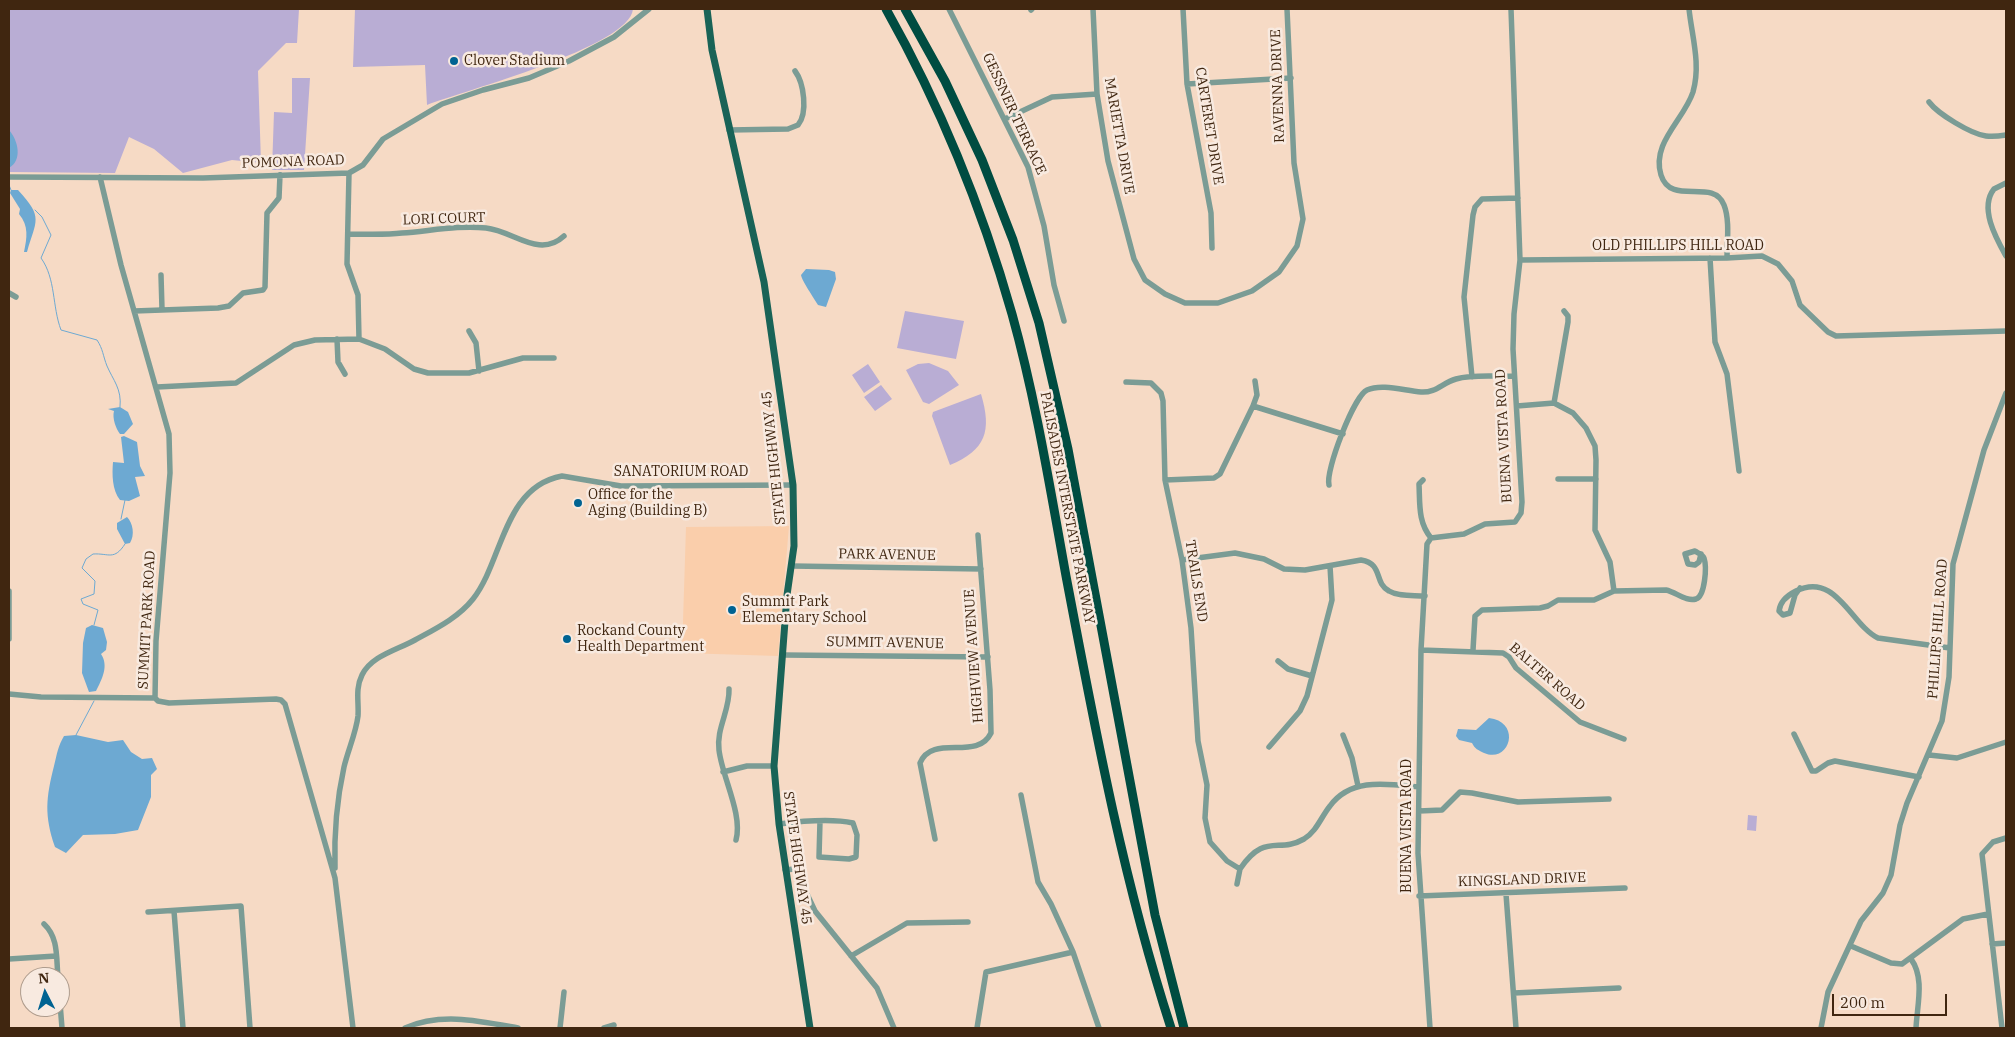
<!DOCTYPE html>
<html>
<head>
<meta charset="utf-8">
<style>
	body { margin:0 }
	#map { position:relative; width:2015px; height:1037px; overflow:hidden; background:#f6dac5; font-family:"IBM Plex Serif",serif }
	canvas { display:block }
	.frame { position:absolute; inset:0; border:10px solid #402610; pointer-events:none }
	.north { position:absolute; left:20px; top:967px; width:50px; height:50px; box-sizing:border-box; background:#f8eae0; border:1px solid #ae9c8d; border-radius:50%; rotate:355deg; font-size:14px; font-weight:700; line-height:20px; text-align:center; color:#402610 }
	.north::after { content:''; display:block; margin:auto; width:18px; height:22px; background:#006392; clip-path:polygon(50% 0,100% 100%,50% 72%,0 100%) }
	.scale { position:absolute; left:1832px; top:994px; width:115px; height:22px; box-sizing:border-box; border:2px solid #402610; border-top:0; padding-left:6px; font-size:15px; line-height:18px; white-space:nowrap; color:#402610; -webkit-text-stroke:4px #f8eae0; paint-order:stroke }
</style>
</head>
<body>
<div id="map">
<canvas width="2015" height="1037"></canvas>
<div class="frame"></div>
<div class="north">N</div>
<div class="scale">200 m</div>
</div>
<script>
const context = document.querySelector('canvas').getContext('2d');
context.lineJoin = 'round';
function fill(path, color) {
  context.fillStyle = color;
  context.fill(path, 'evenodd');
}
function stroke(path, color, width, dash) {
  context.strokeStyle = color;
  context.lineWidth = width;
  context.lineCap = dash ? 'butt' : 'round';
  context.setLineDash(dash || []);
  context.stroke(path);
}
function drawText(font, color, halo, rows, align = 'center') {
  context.font = font + ' "IBM Plex Serif",serif';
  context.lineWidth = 5;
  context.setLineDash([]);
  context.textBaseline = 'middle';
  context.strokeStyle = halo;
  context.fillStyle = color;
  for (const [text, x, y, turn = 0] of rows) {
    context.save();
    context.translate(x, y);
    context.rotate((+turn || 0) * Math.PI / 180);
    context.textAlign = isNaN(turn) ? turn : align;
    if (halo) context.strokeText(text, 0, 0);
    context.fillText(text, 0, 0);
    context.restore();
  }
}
const built = new Path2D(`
	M789 526 778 656 682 653 686 527Z`);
const green = new Path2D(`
	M9 9H299L297 43H286L258 71 261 163 232 160 183 173 154 149 129 137 115 173 9 172Z
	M355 9H633C630 47 462 91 427 105L425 65 353 67Z
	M292 78H310L304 170H272L274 112 292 113Z
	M905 311 964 321 956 359 897 348Z
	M929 363 948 371 959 385 929 404 923 402 906 370 918 364Z
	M868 364 880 382 864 393 852 375Z
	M881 385 892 399 875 411 864 397Z
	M981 394C992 431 986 450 950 465L932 416 933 412Z
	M1748 815 1757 816 1756 831 1747 830Z`);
const water = new Path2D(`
	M9 130C18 140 23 160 9 168Z
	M11 190H18C44 218 36 220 27 252H24C27 238 29 226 19 214L20 209 10 193Z
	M806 269 829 270 835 272 836 279 826 307 818 305C814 298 802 281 801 275Z
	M120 407 128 412 133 424 124 434H120C116 429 112 418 114 411L108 409Z
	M124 436 137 442 140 466 145 476 135 477 140 496 129 501 120 500C112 490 112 474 113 462L124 463 121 437Z
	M127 517C133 523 135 535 130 543L125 544 117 529V523Z
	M92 625 103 628 107 642 106 650 101 654C109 666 102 679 96 691L89 692 82 673 83 643 86 628Z
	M1489 718C1522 722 1510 764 1484 753 1478 750 1475 749 1472 743L1459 740 1456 736 1458 729 1476 730Z
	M76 735 108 742 123 740 131 752 142 759 152 758 157 769 151 775V797L138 830 115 834 83 835 66 853 55 847C44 815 46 798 54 766 57 754 58 746 64 736Z`);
const stream = new Path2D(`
	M9 185 11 190
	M35 210 42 217 51 235 41 258C56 279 52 306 61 330L97 340C103 349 103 356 107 366 113 380 122 389 120 407
	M121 519 125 500
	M94 625 98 610 83 604 81 599 94 594 95 581 82 568 86 559 93 554C109 553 114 561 125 544
	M76 735 94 701`);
const minor = new Path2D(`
	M949 9 1028 167 1044 226 1054 285 1064 321
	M1093 9 1097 94 1108 161 1134 259 1145 280 1165 294 1185 303H1218L1252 291 1279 272 1297 246 1303 219 1294 163 1287 9
	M1183 9 1187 84 1211 213 1212 248
	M1689 9C1692 37 1701 64 1693 92 1684 120 1651 143 1661 175 1671 207 1713 177 1724 205 1730 220 1727 242 1727 258
	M1031 10 1032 9
	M1187 84 1291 78
	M1929 102C1938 114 1971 134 1986 136 1993 137 2000 136 2006 135
	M1005 119 1052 97 1097 94
	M729 130 788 129 798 125C808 113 804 83 795 71
	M349 173 347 264 358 295 359 339
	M9 177 203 178 349 173 363 165 383 139 442 104 483 90 529 78 569 61 614 37 649 9
	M100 177 121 265 169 434 170 473 156 641 155 698 158 701 169 703 276 699 281 700 285 704 335 878 353 1028
	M2006 183 1994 189C1979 208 1996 238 2006 256
	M349 234C367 234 385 235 402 233 430 231 459 225 486 228 514 231 539 259 564 236
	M1710 258 1715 342 1727 374 1739 471
	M1520 260 1727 258 1762 256 1778 264 1792 281 1800 305 1828 332 1836 336 2006 331
	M161 275 162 309
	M9 293 16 297
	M134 311 218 308 229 306 243 293 263 290 265 287 267 213 279 198 280 175
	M469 331 476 343 479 371
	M337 339 338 362 345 374
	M1472 377 1464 297 1473 215 1475 207 1482 199 1518 198
	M1126 382 1151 383 1161 393 1163 401 1165 480 1182 560 1191 628 1198 741 1207 785 1205 818 1210 842 1227 861 1240 869C1265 832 1278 854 1304 839 1317 831 1321 817 1330 806 1351 777 1388 784 1419 787
	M157 387 236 383 294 345 315 340 359 339 385 349 414 369 428 373H469L523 358H554
	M1554 403 1568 322V316L1564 311
	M1253 406 1343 434
	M1517 406 1554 403 1573 413 1586 428 1595 446 1596 460 1595 530 1610 562 1614 591
	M1558 479H1596
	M1165 480 1214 478 1220 474 1253 406 1257 395 1255 381
	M1423 480 1419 484C1420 505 1418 522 1431 538
	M1329 485C1325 471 1354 396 1367 390 1382 383 1405 391 1421 392 1436 393 1442 383 1456 379 1474 374 1495 377 1514 376
	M1182 560 1235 553 1264 559 1284 569 1305 570 1361 560C1384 564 1373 582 1389 591 1399 597 1413 595 1425 596
	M792 566 981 569
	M1800 588 1795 595 1790 613 1783 615 1779 611C1780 602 1788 595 1796 591 1836 571 1851 625 1878 638L1950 648
	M9 591V639
	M1421 650 1503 653 1509 657 1516 668 1580 722 1624 739
	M1473 650 1475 616 1482 610 1540 608 1548 606 1558 600H1594L1614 591 1666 590C1676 592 1686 602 1696 599 1705 596 1707 567 1704 558 1703 555 1698 553 1695 551L1685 554 1688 564 1695 565 1699 562 1701 554
	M783 655 988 657
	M1278 661 1288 669 1312 676
	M729 689C730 710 716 729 719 750 722 777 743 814 736 840
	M9 694 41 697 155 698
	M1794 734 1812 771H1816L1828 763 1835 761 1919 777
	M1343 735 1352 758 1358 786
	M1269 747 1300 711 1307 696 1332 600 1330 566
	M1929 755 1957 758 2006 742
	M723 772 747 766H774
	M1021 795 1038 882 1051 904 1073 952 1099 1028
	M1419 811 1442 810 1460 792 1472 793 1518 802 1609 799
	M779 824C802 821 830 818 853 823L857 835 856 857 849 859 819 857 820 821
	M935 839 920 763C933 733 977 762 991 733L990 690 978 535
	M335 868C334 835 337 799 344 767 348 750 356 733 358 716 359 702 355 689 362 675 371 656 397 650 415 640 435 629 458 618 473 599 503 561 503 487 562 476L621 486 793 485
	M785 870 794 869 797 873 815 911 877 988 894 1028
	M1237 884 1240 869
	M1506 894 1516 1028
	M1419 896 1625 888
	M174 911 183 1028
	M148 912 241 906 250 1028
	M44 924C59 938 56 958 58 977
	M1992 944 2006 943
	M1851 946 1891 963 1902 964 1963 919 1988 914
	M851 956 907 923 968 922
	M9 959 56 956
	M1911 959C1925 978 1917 1006 1916 1028
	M1514 993 1619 988
	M60 1003 62 1028
	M405 1028C441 1012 480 1021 518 1028
	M560 1028 564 992
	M604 1028 614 1025
	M977 1028 986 972 1073 952
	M1430 1028 1418 853 1421 650 1427 544 1431 538 1464 534 1485 524 1515 522 1521 513 1522 502 1513 349 1514 314 1520 260 1511 9
	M1821 1028 1828 992 1861 921 1883 893 1891 875 1900 825 1907 803 1942 721 1949 677 1953 564 1984 450 2006 393
	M2002 1028 1982 854 1993 842 2006 838`);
const major = new Path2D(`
	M707 9 712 50 764 282 793 485 794 546 787 595 774 766 779 824 810 1028`);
const highway = new Path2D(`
	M886 9C940 105 982 208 1012 314 1036 400 1050 488 1066 576 1095 729 1123 880 1171 1028
	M905 9 945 81 982 160 1013 240 1039 323 1068 449 1155 915 1184 1028`);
const markers = [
	[454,61,5,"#006392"],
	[578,503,5,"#006392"],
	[732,610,5,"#006392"],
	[567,639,5,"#006392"]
];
const poiNames = [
	["Clover Stadium",464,61],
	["Office for the",588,495],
	["Aging (Building B)",588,511],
	["Summit Park",742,602],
	["Elementary School",742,618],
	["Rockand County",577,631],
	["Health Department",577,647]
];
const streetNames = [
	["RAVENNA DRIVE",1278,86,-92],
	["GESSNER TERRACE",1014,114,65],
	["CARTERET DRIVE",1209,126,81],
	["MARIETTA DRIVE",1119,136,80],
	["POMONA ROAD",293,162,-2],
	["LORI COURT",444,219,-2],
	["OLD PHILLIPS HILL ROAD",1678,246],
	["BUENA VISTA ROAD",1504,436,-93],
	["STATE HIGHWAY 45",774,458,-96],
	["SANATORIUM ROAD",681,472],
	["PALISADES INTERSTATE PARKWAY",1067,508,79],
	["PARK AVENUE",887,555,1],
	["TRAILS END",1196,581,81],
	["SUMMIT PARK ROAD",147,620,-87],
	["PHILLIPS HILL ROAD",1938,629,-86],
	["SUMMIT AVENUE",885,643,1],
	["HIGHVIEW AVENUE",974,656,-94],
	["BALTER ROAD",1547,677,41],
	["BUENA VISTA ROAD",1407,826,-90],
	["STATE HIGHWAY 45",797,858,82],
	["KINGSLAND DRIVE",1522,880,-2]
];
fill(built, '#faceab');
fill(green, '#b9add4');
fill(water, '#6da9d2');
stroke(stream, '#6da9d2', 1);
stroke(minor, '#7b9c95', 5.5);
stroke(major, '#196357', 7);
stroke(highway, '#004c41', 9);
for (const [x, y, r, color] of markers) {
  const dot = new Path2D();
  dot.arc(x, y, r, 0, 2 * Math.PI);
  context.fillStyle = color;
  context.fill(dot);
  stroke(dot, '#f8eae0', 2);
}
drawText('14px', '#402610', '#f8eae0', poiNames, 'left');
drawText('14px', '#402610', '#f8eae0', streetNames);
</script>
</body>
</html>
